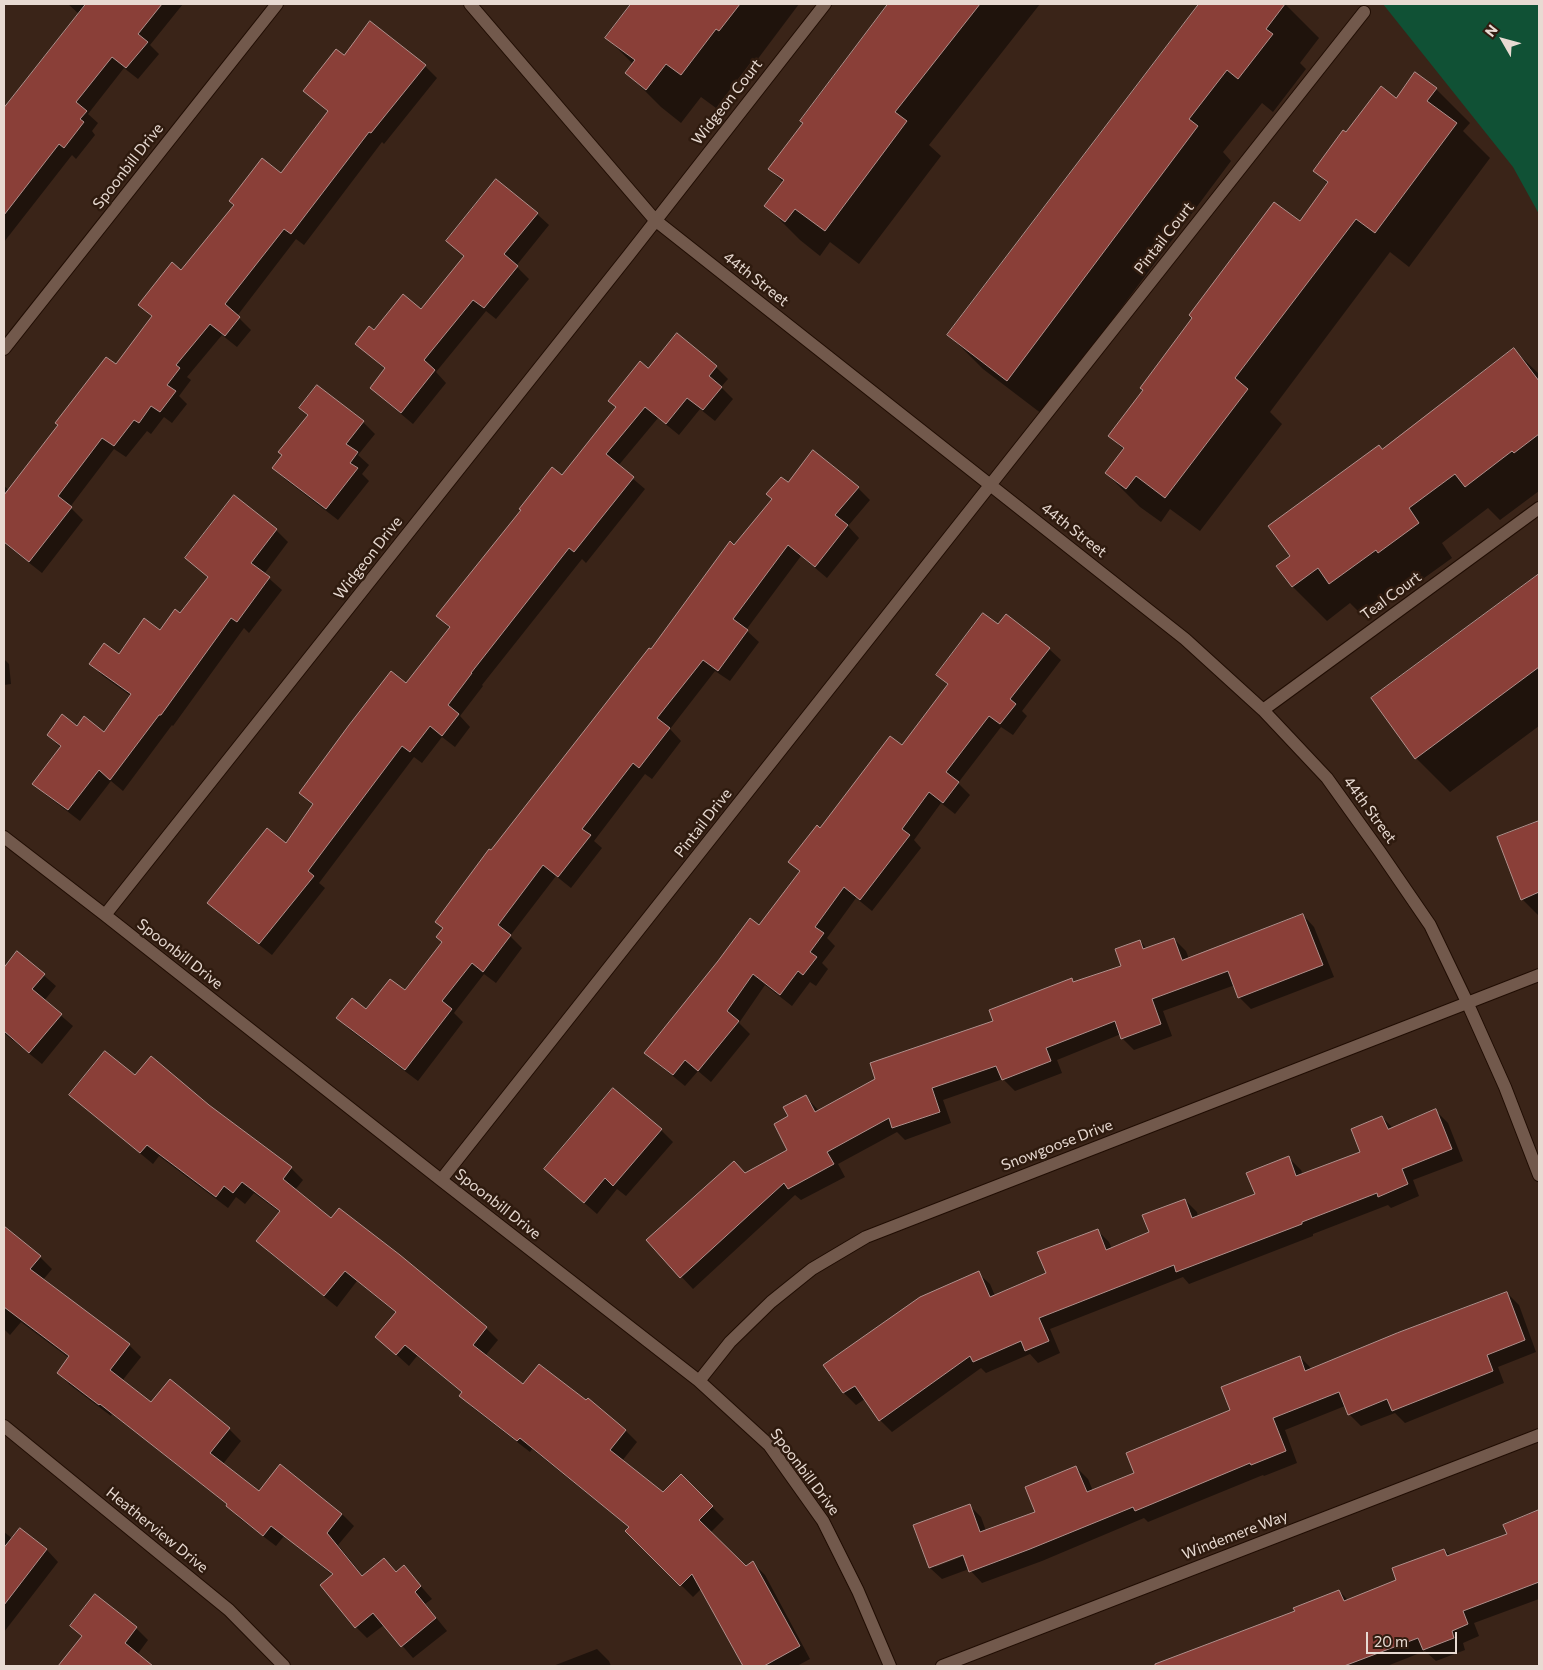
<!DOCTYPE html>
<html>
<head>
<meta charset="utf-8">
<style>
	body { margin:0 }
	#map { position:relative; width:1543px; height:1670px; overflow:hidden; background:#3a2418; font-family:Commissioner,sans-serif }
	canvas { display:block }
	.frame { position:absolute; inset:0; border:5px solid #e8dad2; pointer-events:none }
	.north { position:absolute; left:1478px; top:15px; width:50px; height:50px; -webkit-text-stroke:4px #2f1b0f; paint-order:stroke; rotate:308deg; font-size:14px; font-weight:700; line-height:20px; text-align:center; color:#e8dad2 }
	.north::after { content:''; display:block; margin:auto; width:18px; height:22px; background:#e8dad2; clip-path:polygon(50% 0,100% 100%,50% 72%,0 100%) }
	.scale { position:absolute; left:1366px; top:1632px; width:91px; height:22px; box-sizing:border-box; border:2px solid #e8dad2; border-top:0; padding-left:6px; font-size:15px; line-height:18px; white-space:nowrap; color:#e8dad2; -webkit-text-stroke:4px #2f1b0f; paint-order:stroke }
</style>
</head>
<body>
<div id="map">
<canvas width="1543" height="1670"></canvas>
<div class="frame"></div>
<div class="north">N</div>
<div class="scale">20 m</div>
</div>
<script>
const context = document.querySelector('canvas').getContext('2d');
context.lineJoin = 'round';
function fill(path, color) {
  context.fillStyle = color;
  context.fill(path, 'evenodd');
}
function stroke(path, color, width, dash) {
  context.strokeStyle = color;
  context.lineWidth = width;
  context.lineCap = dash ? 'butt' : 'round';
  context.setLineDash(dash || []);
  context.stroke(path);
}
function drawText(font, color, halo, rows, align = 'center') {
  context.font = font + ' Commissioner,sans-serif';
  context.lineWidth = 5;
  context.setLineDash([]);
  context.textBaseline = 'middle';
  context.strokeStyle = halo;
  context.fillStyle = color;
  for (const [text, x, y, turn = 0] of rows) {
    context.save();
    context.translate(x, y);
    context.rotate((+turn || 0) * Math.PI / 180);
    context.textAlign = isNaN(turn) ? turn : align;
    if (halo) context.strokeText(text, 0, 0);
    context.fillText(text, 0, 0);
    context.restore();
  }
}
const green = new Path2D(`
	M1383 4H1539V214L1513 167Z`);
const shadow = new Path2D(`
	M68 4H183L150 45 159 54 138 79 124 68 88 114 98 123 92 131 95 135 76 159 72 155 4 242V113L79 14Z
	M633 4H799L754 64 751 62 716 108 701 97 681 123 661 107 627 73 633 64 607 38Z
	M889 4H1040L929 145 941 156 859 264 830 242 820 256 800 240 766 206 784 183 769 169 804 123 801 120Z
	M1200 4H1285L1319 38 1300 63 1306 69 1273 112 1262 103 1223 152 1231 161 1042 414 983 369 949 335Z
	M344 57 425 66 437 78 384 144 382 142 304 245 296 239 237 316 251 330 237 347 222 335 187 377 191 380 179 396 187 404 172 423 164 417 151 434 147 431 126 457 114 449 70 507 83 520 42 573 4 543V486L9 490 116 366 153 318 139 305 182 272 281 175 329 112 305 90Z
	M1436 89 1470 123 1463 131 1490 158 1409 267 1390 252 1270 412 1282 424 1200 531 1170 509 1161 522 1140 507 1106 473 1124 450 1110 436 1300 223 1328 184 1315 171 1347 134 1397 99Z
	M537 214 549 225 516 266 529 279 496 319 486 311 436 372 446 383 413 424 383 399 371 388 386 370 357 344 374 332 422 310 465 257 448 241Z
	M1514 350 1539 374V491L1500 520 1488 508 1442 543 1452 558 1413 586 1411 584 1364 617 1350 603 1327 621 1293 587 1278 566 1292 556 1382 450Z
	M716 367 728 379 721 387 733 399 715 421 700 409 679 435 658 418 618 466 645 489 586 563 582 559 482 685 483 686 460 716 470 727 455 747 442 737 422 763 414 757 319 883 325 888 272 955 221 915 209 903 286 844 314 806 300 793 406 685 450 629 438 616 562 477 648 370Z
	M300 408 363 422 375 434 358 455 369 465 362 474 369 481 338 520 286 480 274 468 308 416Z
	M788 484 858 488 870 500 848 526 859 538 827 578 801 556 746 630 759 642 730 681 715 671 670 729 681 741 652 779 645 774 594 841 602 848 571 888 556 876 510 936 522 948 496 983 484 974 454 1013 463 1022 418 1081 350 1030 338 1018 367 1011 405 992 443 942 444 929 436 922 735 546Z
	M276 530 288 542 264 574 282 590 249 633 244 628 173 726 172 725 123 791 111 781 80 821 46 795 34 784 61 748 48 735 77 727 104 733 131 696 103 676 91 664 119 656 160 632 181 614 209 578 187 558Z
	M1539 575V726L1450 792 1416 758 1372 699Z
	M998 626 1049 649 1061 660 1022 711 1027 716 1013 735 1001 727 958 783 970 795 955 814 941 803 914 840 921 848 872 911 856 898 827 938 835 946 822 963 828 969 816 986 810 982 792 1006 765 985 739 1023 750 1034 711 1082 698 1071 685 1086 658 1064 646 1053 759 927 801 872 790 862 902 747 949 686 938 674Z
	M4 659 9 664 11 684 4 685Z
	M1539 823V916L1522 899 1498 838Z
	M1303 915 1314 927 1334 977 1251 1009 1239 997 1235 985 1163 1011 1172 1036 1134 1050 1122 1038 1121 1034 1057 1060 1062 1073 1015 1091 1003 1079 943 1100 951 1123 905 1140 897 1132 838 1164 845 1177 801 1200 795 1195 693 1289 647 1240 746 1175 789 1150 790 1117 806 1097 819 1111 995 1022 1072 980 1075 983 1122 966 1140 941 1147 949 1174 939 1186 951 1189 959Z
	M18 953 56 986 44 1001 73 1026 42 1064 4 1033V970Z
	M135 1077 209 1106 291 1168 303 1180 295 1190 332 1220 400 1256 486 1328 498 1340 485 1356 524 1386 625 1430 637 1442 622 1461 663 1494 681 1476 724 1519 710 1533 746 1567 753 1563 765 1575 810 1659 797 1666H744L702 1588 693 1597 627 1531 630 1528 532 1449 530 1452 473 1408 461 1396 463 1393 417 1356 409 1366 377 1337 396 1313 357 1281 337 1307 270 1253 258 1241 281 1213 254 1193 245 1204 236 1197 228 1208 159 1156 153 1164 83 1106Z
	M1436 1111 1448 1123 1463 1161 1413 1180 1419 1196 1391 1208 1388 1205 1313 1234V1236L1189 1284 1183 1277 1050 1329 1060 1353 1038 1363 1030 1354 986 1373 981 1368 892 1432 880 1420 865 1399 856 1405 844 1393 825 1366 978 1273 990 1284 995 1296 1047 1274 1097 1230 1109 1242 1112 1249 1150 1233 1185 1200 1197 1212 1198 1217 1256 1195 1289 1158 1301 1170 1303 1175 1362 1153 1382 1117 1393 1128Z
	M661 1130 673 1142 626 1196 617 1189 597 1214 558 1180Z
	M4 1227 40 1257 52 1269 43 1280 129 1345 141 1357 122 1381 151 1404 170 1381 229 1429 241 1441 223 1464 259 1492 280 1466 342 1514 354 1526 338 1545 363 1576 384 1559 397 1573 404 1567 432 1599 425 1604 447 1631 413 1658 384 1625 367 1638 356 1627 334 1576 284 1536 276 1546 239 1518 228 1505 112 1414 111 1416 70 1385 58 1373 69 1358 21 1322 10 1335 4 1329Z
	M1507 1293 1519 1305 1536 1352 1498 1367 1504 1383 1405 1423 1395 1413 1361 1426 1349 1414 1345 1406 1285 1430 1297 1463 1264 1476 1263 1475 1148 1522 1144 1518 1042 1561 982 1583 969 1569 942 1579 930 1568 969 1505 981 1517 986 1531 1036 1512 1076 1467 1088 1479 1093 1491 1135 1474 1232 1411 1300 1357 1312 1369ZM968 1552 969 1554 935 1567V1565Z
	M1537 1512 1539 1514V1599L1474 1623 1479 1636 1463 1643 1465 1650 1436 1661 1425 1651 1387 1666H1204L1198 1649 1296 1612 1339 1591 1348 1600 1398 1581 1444 1550 1451 1556 1509 1534Z
	M20 1529 47 1550 58 1562 4 1632V1532L13 1539Z
	M96 1596 136 1628 148 1640 137 1655 151 1666H60L83 1637 71 1626Z
	M597 1649 609 1661 611 1666H553Z`);
const building = new Path2D(`
	M86 4H162L138 34 148 42 126 68 112 57 76 102 87 111 80 119 84 122 64 148 59 144 4 215V108Z
	M631 4H740L719 31 716 29 681 75 666 64 646 90 625 73 635 60 605 38Z
	M888 4H980L895 112 907 121 825 231 795 209 785 222 764 206 784 180 768 169 803 123 800 121Z
	M1199 4H1285L1266 29 1273 34 1238 79 1227 70 1189 119 1198 126 1007 381 947 335Z
	M370 21 426 65 371 133 369 132 291 234 284 229 225 304 240 317 225 336 210 324 176 365 180 368 167 385 176 391 160 412 151 406 139 423 134 420 114 446 102 438 58 496 72 507 29 562 4 542V495L58 425 55 423 106 357 116 364 152 316 138 305 172 262 181 270 234 205 229 201 262 158 281 173 328 111 303 91 336 49 344 55Z
	M1415 72 1437 88 1427 101 1457 123 1375 233 1356 219 1235 378 1248 389 1165 498 1136 476 1126 489 1105 473 1124 448 1108 436 1143 390 1140 388 1192 318 1189 315 1274 202 1300 221 1328 182 1313 171 1343 130 1346 132 1381 86 1396 98Z
	M496 179 538 213 504 254 518 266 484 308 473 300 424 360 435 370 401 413 370 388 385 368 355 344 369 326 374 330 403 294 421 309 464 256 446 241Z
	M677 333 717 366 709 376 722 387 703 410 687 398 666 424 645 407 606 454 634 477 574 552 569 548 471 673H472L448 705 459 714 442 736 430 726 410 752 402 746 308 871 314 876 259 944 207 903 267 828 286 843 313 804 299 793 349 725 391 671 406 683 450 627 436 616 521 510 519 509 552 467 562 475 616 407 608 401 640 361 648 368Z
	M1514 348 1539 381V434L1514 453 1512 451 1465 487 1455 474 1409 508 1419 523 1378 553 1376 550 1329 584 1318 568 1292 587 1276 566 1290 556 1268 526 1379 445 1382 449Z
	M317 385 364 421 346 444 358 452 350 463 358 468 326 509 272 468 282 455 278 452 308 415 299 408Z
	M813 450 859 487 835 515 848 525 815 567 788 545 733 619 748 630 718 671 703 660 657 718 670 728 639 768 633 763 582 829 591 835 558 877 543 865 498 925 511 935 483 972 472 963 442 1001 452 1009 405 1070 336 1018 352 998 366 1009 390 979 405 990 442 942 436 937 443 928 435 922 489 849 491 850 649 648 651 649 730 541 734 545 772 499 766 494 781 477 788 482Z
	M234 495 277 529 251 563 270 577 237 622 231 618 161 715H159L110 780 99 770 68 810 32 784 61 746 47 735 62 714 77 726 84 716 104 732 131 694 89 664 104 643 119 654 144 618 160 630 175 609 180 613 208 577 185 558Z
	M1539 574V667L1415 759 1371 698Z
	M983 613 998 624 1006 614 1050 648 1010 699 1016 704 1000 724 989 716 946 772 959 782 943 803 929 792 902 829 910 835 860 900 844 887 815 927 824 933 810 952 817 957 803 975 798 971 780 995 753 974 727 1011 739 1021 698 1071 685 1060 673 1075 644 1053 718 961 750 918 759 925 800 871 788 862 817 825 820 828 890 736 902 745 948 684 936 675Z
	M1539 821V892L1521 900 1497 837Z
	M1303 914 1323 965 1238 998 1228 971 1152 999 1161 1024 1121 1039 1115 1021 1046 1048 1051 1061 1002 1080 996 1066 932 1088 940 1112 892 1128 889 1118 827 1152 834 1164 788 1189 784 1183 680 1278 646 1240 734 1161 745 1173 787 1150 774 1124 788 1116 783 1107 806 1095 815 1112 875 1079 870 1063 993 1021 989 1010 1072 978 1073 982 1121 966 1115 949 1140 940 1143 949 1174 938 1182 960Z
	M17 951 45 974 32 989 62 1014 29 1053 4 1031V968Z
	M105 1051 135 1075 151 1056 209 1105 292 1167 283 1179 331 1218 339 1208 400 1255 487 1327 473 1345 523 1384 539 1364 586 1400 588 1398 626 1430 610 1450 663 1492 681 1474 713 1506 699 1520 746 1566 753 1561 800 1646 764 1666H743L692 1574 680 1586 625 1531 629 1527 520 1438 517 1441 459 1396 462 1392 405 1345 396 1355 375 1337 396 1312 345 1271 324 1296 256 1241 280 1211 242 1182 233 1193 224 1186 216 1197 147 1145 140 1153 69 1095Z
	M613 1088 662 1129 613 1186 605 1178 584 1203 544 1169Z
	M1436 1109 1452 1149 1402 1169 1408 1184 1378 1197 1377 1193 1302 1222V1224L1176 1272 1174 1265 1039 1318 1049 1341 1025 1351 1021 1341 973 1362 970 1356 879 1421 855 1386 843 1393 823 1365 920 1297 979 1271 990 1297 1046 1273 1037 1252 1098 1229 1106 1250 1149 1232 1142 1215 1185 1199 1192 1218 1255 1194 1246 1173 1289 1156 1296 1176 1360 1152 1351 1129 1382 1116 1388 1129Z
	M4 1226 41 1256 30 1269 130 1344 110 1370 151 1402 170 1379 230 1428 210 1453 259 1491 280 1464 342 1514 327 1533 362 1576 384 1558 396 1572 404 1565 421 1586 415 1592 436 1618 401 1647 373 1613 355 1628 320 1585 333 1574 271 1526 263 1536 226 1506 227 1504 100 1404 99 1405 57 1373 69 1356 4 1307Z
	M1507 1292 1525 1340 1487 1355 1493 1371 1392 1411 1387 1399 1348 1415 1339 1392 1273 1418 1286 1451 1251 1465 1250 1463 1135 1511 1133 1507 1030 1549 969 1572 963 1555 929 1568 913 1525 970 1504 980 1532 1035 1512 1025 1487 1076 1466 1087 1492 1134 1473 1126 1453 1230 1410 1221 1387 1300 1356 1305 1371 1397 1333Z
	M1539 1510V1582L1463 1611 1468 1624 1452 1631 1454 1638 1423 1650 1418 1638 1344 1666H1155V1664L1295 1611 1293 1608 1339 1590 1344 1601 1396 1580 1392 1568 1444 1549 1447 1556 1507 1534 1503 1525Z
	M20 1528 47 1549 4 1605V1548Z
	M95 1594 137 1627 125 1643 153 1666H58L82 1636 70 1626Z`);
const minor = new Path2D(`
	M470 4 655 220 1185 639 1263 710 1327 778 1380 852 1430 925 1467 1002 1505 1087 1539 1175
	M4 349 277 4
	M1263 710 1539 508
	M4 837 105 915 441 1180 699 1381 769 1445 823 1521 858 1591 890 1666
	M105 915 628 256 825 4
	M441 1180 1364 12
	M699 1381 730 1342 771 1302 812 1269 866 1237 1539 975
	M4 1426 229 1610 284 1666
	M942 1666 1539 1435`);
const streetNames = [
	["Widgeon Court",727,102,-52],
	["Spoonbill Drive",128,166,-52],
	["Pintail Court",1164,238,-52],
	["44th Street",756,279,38],
	["44th Street",1074,530,38],
	["Widgeon Drive",368,558,-52],
	["Teal Court",1391,596,-36],
	["44th Street",1370,810,54],
	["Pintail Drive",703,823,-52],
	["Spoonbill Drive",180,954,38],
	["Snowgoose Drive",1057,1145,-21],
	["Spoonbill Drive",498,1204,38],
	["Spoonbill Drive",805,1472,53],
	["Heatherview Drive",157,1530,39],
	["Windemere Way",1235,1535,-21]
];
fill(green, '#105135');
fill(shadow, '#0007');
fill(building, '#8a3f38');
stroke(building, '#b0908c', 1);
stroke(minor, '#200d03', 14);
stroke(minor, '#72594c', 12);
drawText('15px', '#e8dad2', '#2f1b0f', streetNames);
</script>
</body>
</html>
